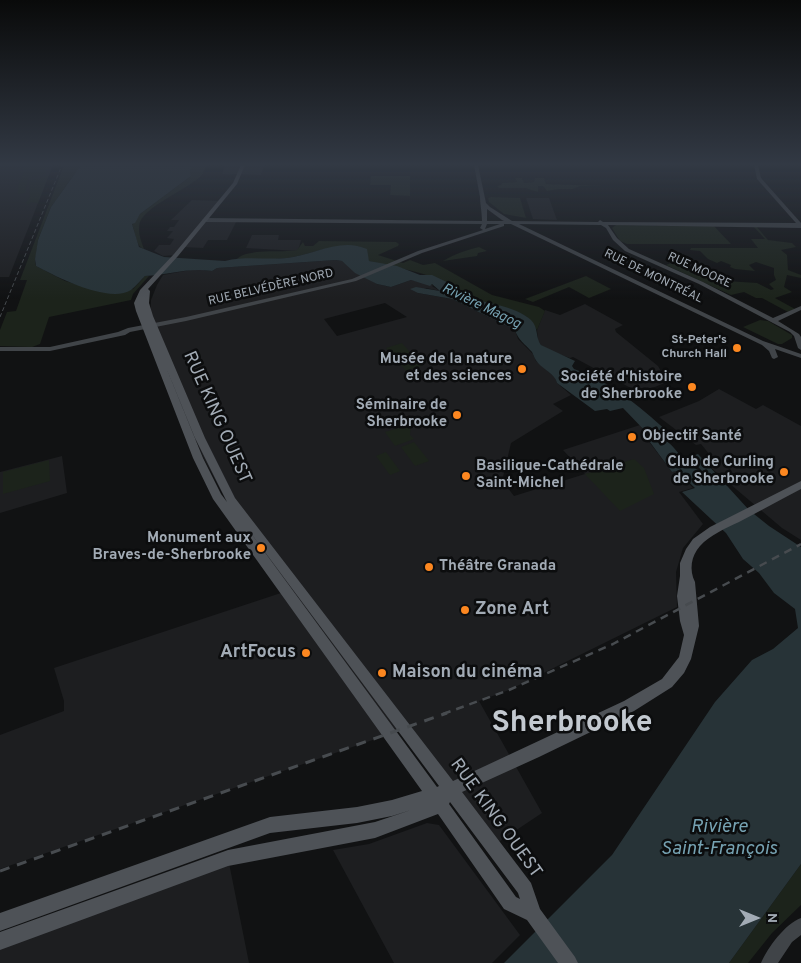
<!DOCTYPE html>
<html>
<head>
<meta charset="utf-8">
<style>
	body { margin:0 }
	#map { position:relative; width:801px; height:963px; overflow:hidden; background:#111213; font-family:Overpass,sans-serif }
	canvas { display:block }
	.north { position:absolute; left:731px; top:893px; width:50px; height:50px; -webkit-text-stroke:4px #0c0d0e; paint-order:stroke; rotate:90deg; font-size:14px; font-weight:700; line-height:20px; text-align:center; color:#a2abb5 }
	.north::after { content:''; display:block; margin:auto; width:18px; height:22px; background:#a2abb5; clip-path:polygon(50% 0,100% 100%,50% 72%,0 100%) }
</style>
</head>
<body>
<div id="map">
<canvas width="801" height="963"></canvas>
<div class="north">N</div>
</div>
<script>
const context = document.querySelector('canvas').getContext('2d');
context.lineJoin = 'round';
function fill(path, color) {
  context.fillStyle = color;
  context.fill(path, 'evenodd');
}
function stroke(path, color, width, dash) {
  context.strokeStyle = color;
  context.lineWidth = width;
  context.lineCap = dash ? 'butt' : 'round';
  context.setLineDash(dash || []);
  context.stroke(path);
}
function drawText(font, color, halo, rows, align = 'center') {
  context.font = font + ' Overpass,sans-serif';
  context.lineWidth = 5;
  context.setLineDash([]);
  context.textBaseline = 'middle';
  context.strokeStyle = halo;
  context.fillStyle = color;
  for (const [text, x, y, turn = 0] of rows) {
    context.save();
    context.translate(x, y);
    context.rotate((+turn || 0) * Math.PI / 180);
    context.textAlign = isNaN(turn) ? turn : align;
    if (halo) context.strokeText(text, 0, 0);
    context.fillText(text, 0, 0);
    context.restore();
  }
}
const built = new Path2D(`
	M0 165H53L9 277H0Z
	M225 165H264L261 175 222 174Z
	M526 198H549L557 220 533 219Z
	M192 200 220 201 205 219 237 220 227 240H208L203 248 183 247 176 255 163 256 154 251 159 245H170L174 239 167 238 173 231H167L170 227H174L179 220H171Z
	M252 235H279L278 240H301L298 251 246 248Z
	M336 260 342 261 377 284 391 287 411 280 433 285 432 286 440 291 426 288 418 293 452 299 515 330 518 339 533 354 536 361 555 377 557 383 571 395 553 404 563 411 511 443 503 477 504 483 514 496 585 474 563 450 640 425 647 434 644 435 672 472 677 471 693 488 679 492 703 524 683 548 676 572 677 607 509 690 479 701 542 813 497 843 412 729 390 734 0 869V735L64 711V701L54 668 290 590 227 502 202 455 150 327 151 300 157 285 163 275 196 269 212 271 217 268ZM385 303 407 317 337 336 324 319Z
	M585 304 623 325 615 329 616 332 658 366 667 382 640 393 573 357 570 358 552 352 541 345 538 341 537 330 545 310 560 315Z
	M719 389 756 409 763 405 801 426V540L782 528 704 462 714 460 701 444 696 445 659 417 699 401Z
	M62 456 67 493 0 513V472Z
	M427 823 439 825 520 935 492 963H394L333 850 369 844Z
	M228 858 249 963H0V941Z`);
const green = new Path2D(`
	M26 165H49L45 174 28 178 25 193 18 194V186Z
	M64 165H81L51 207 38 240 35 263 36 266 65 281 101 291 133 289 145 276H149L133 294 131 300 49 317 40 344 32 347 0 346V330L7 312 16 311 27 280H20Z
	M194 165H206L203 174C189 189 147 205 140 222 137 231 141 241 144 249 135 246 136 232 132 225L140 214 191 176 190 170Z
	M48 176 38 203 31 202 28 205 26 203 30 197 29 181Z
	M371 176H410V196L390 195 391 185H370Z
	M515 178H522L524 183 534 182 535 178H544L546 184 603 186H580L573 189H559L547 191 543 186H538V192L525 188H499L497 186 501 185 502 183 517 182Z
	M491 197 520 198 526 218 504 214 489 202 488 198Z
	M616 225 714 226 731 244H627L620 241 612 228Z
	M753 226H756L768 240 792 243 796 247 781 250 787 255 788 270 801 275V278L787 275 784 287 792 292 775 298 795 309 788 312 762 298H756L744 292 731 295 666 265 671 263 704 274 706 272 726 281 757 283 771 290 774 289 769 284 776 280 774 275V268L756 262 749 265 755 271 735 269 730 267 731 265 721 261 717 263 708 259 700 251 690 250 691 248H758L751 239H765Z
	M319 241 396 242 399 244 398 246 378 255 403 263 410 260 423 265 435 263 492 295 539 307 545 311 537 330 527 317 520 313 458 296 453 291 452 285C426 272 397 268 369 261L364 248C337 241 314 254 288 258 271 260 254 259 237 259 248 248 281 253 297 250L303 242 305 246H313Z
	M479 247 487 251 478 253 477 256 443 261C455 254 466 250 479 247Z
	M586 276 611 289 589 298 569 287 533 302 525 299Z
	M760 320 768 321 792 335V338L782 344H778L743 327Z
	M402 343 422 366 406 371 386 348Z
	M406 422 411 425 410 435 414 439 395 446 385 432 399 428 397 425Z
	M414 442 429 461 415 466 401 447Z
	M386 452 400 471 390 475 376 456Z
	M634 459 644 468 654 494 620 511 585 474Z
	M49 460 50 481 3 494V472Z
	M801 864V905L772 933 748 963H729Z`);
const water = new Path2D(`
	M81 165H194L190 170 191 176 140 214 135 223 132 224 139 247 164 257 225 261C245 256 267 260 287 258 313 255 341 237 367 249L369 261 397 266 420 275H432L453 285V292L458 296C478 301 517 306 531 320 539 328 535 337 541 345L575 361 572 366 574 369C611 382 638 405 667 431L663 435C666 442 670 443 674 448 683 458 687 467 702 471L690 458 696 457 695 455 698 454 749 510 769 526 801 547V864L729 963H504L612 855 715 702 752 660 773 649 798 628 795 609 774 593 759 573 743 559 726 533 682 492 695 488 677 471 672 472 644 434 647 433 623 408 610 411 607 409 595 411 557 383C555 374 544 370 538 363 535 360 534 356 532 352 525 344 518 340 515 330L452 299 418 293 410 289 416 287 440 291 432 284 430 286 411 280 391 287 377 284 355 273 342 261 336 260 217 268 212 271C189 267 168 275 145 276 141 280 136 286 131 290 109 304 57 277 36 266L35 259 38 240 51 207Z`);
const secondary = new Path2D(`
	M474 165H478L486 203 490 207 512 221 598 222 600 220 603 222 796 223 757 179 754 165H758L761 178 801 223V228L608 225 617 238 629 249 703 282 773 318 801 306V310L778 321 799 334 801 337V350L798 348 794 336 790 332 699 284 625 251 613 240 606 228 601 225 519 224 763 341 801 354V358L775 349 778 357 774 359 772 358 769 351 762 345 511 224H504V226L422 253 356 281 186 321 130 332 125 335 50 351H0V347H50L118 332 128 328 186 317 352 279 418 251 483 230 480 228 482 224 205 222 202 220 205 218 482 221C482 213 480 203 480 197ZM487 209 502 220 504 221H487ZM487 224H500L485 229Z
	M801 918V935L792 942 778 963H761C768 947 785 924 801 918Z`);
const primary = new Path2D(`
	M241 165H245L237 184 178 256 148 289 150 291 149 303 153 316 205 438 235 498 453 781 624 701 662 679 679 657 684 635 680 621 677 596 680 576V563L686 549 693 539 710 527 801 481V489C780 500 760 511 739 522 726 528 710 535 700 546 691 556 689 570 695 582L699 626 691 659 684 673 672 687 634 711 539 757 462 792 531 883 540 909 575 957 578 963H558L527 920 504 909 438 814 375 838 228 866 0 950V932L228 850 375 822 411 810 392 816 357 823 270 833 0 931V913L270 817 357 807 392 800 422 791 213 499 193 458 136 311 134 303 140 290 174 254 233 183ZM163 360 195 438 227 502 221 494 203 458ZM247 528 439 786 437 787ZM450 802 518 893 520 899 516 897 449 804Z`);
const railFar2 = new Path2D(`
	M0 317 62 165`);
const railFar1 = new Path2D(`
	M443 714 509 690 613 644 801 544`);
const rail = new Path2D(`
	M0 871 447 713`);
const markers = [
	[737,348,5,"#fc8720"],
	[522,369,5,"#fc8720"],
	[692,387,5,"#fc8720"],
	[457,415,5,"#fc8720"],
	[632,437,5,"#fc8720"],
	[784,472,5,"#fc8720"],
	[466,476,5,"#fc8720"],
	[261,548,5,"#fc8720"],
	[429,567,5,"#fc8720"],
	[465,610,5,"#fc8720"],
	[306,653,5,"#fc8720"],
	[382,673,5,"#fc8720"]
];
const farStreetnames = [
	["RUE MOORE",699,271,25],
	["RUE DE MONTRÉAL",653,277,26],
	["RUE BELVÉDÈRE NORD",271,288,-13]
];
const farPoinames = [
	["St-Peter's",727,341],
	["Church Hall",727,355]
];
const farWaternames = [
	["Rivière Magog",481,307,26]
];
const poiNames = [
	["Musée de la nature",512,360],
	["et des sciences",512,377],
	["Société d'histoire",682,378],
	["de Sherbrooke",682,395],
	["Séminaire de",447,406],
	["Sherbrooke",447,423],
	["Objectif Santé",642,437,"left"],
	["Club de Curling",774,463],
	["de Sherbrooke",774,480],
	["Basilique-Cathédrale",476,467,"left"],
	["Saint-Michel",476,484,"left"],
	["Monument aux",251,539],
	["Braves-de-Sherbrooke",251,556],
	["Théâtre Granada",439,567,"left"]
];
const nearStreetnames = [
	["RUE KING OUEST",216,418,66],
	["RUE KING OUEST",495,819,54]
];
const nearPoinames = [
	["Zone Art",475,610],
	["ArtFocus",296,653,"right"],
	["Maison du cinéma",392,673]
];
const nearWaternames = [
	["Rivière",719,828],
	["Saint-François",719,850]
];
const nearTownnames = [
	["Sherbrooke",572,725]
];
fill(built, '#1d1e20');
fill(green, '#1c231b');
fill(water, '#273337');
fill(secondary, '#404448');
fill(primary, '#4e5257');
stroke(railFar2, '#474b4f', 1, [4, 2.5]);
stroke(railFar1, '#474b4f', 2.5, [8, 6]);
stroke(rail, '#474b4f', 3, [10, 8]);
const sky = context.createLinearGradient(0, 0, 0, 299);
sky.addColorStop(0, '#090a0a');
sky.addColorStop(0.55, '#323944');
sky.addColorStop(1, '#32394400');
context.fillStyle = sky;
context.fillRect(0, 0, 801, 299);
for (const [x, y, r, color] of markers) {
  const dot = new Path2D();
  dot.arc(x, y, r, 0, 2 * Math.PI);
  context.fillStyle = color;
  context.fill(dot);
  stroke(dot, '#0c0d0e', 2);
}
drawText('12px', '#a2abb5', '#0c0d0e', farStreetnames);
drawText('bold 12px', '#a2abb5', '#0c0d0e', farPoinames, 'right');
drawText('italic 14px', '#76a2b2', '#0c0d0e', farWaternames);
drawText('bold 15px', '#a2abb5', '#0c0d0e', poiNames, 'right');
drawText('18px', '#a2abb5', '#0c0d0e', nearStreetnames);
drawText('bold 18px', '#a2abb5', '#0c0d0e', nearPoinames, 'left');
drawText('italic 19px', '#76a2b2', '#0c0d0e', nearWaternames);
drawText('bold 30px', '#c3c9d0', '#0c0d0e', nearTownnames);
</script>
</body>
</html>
